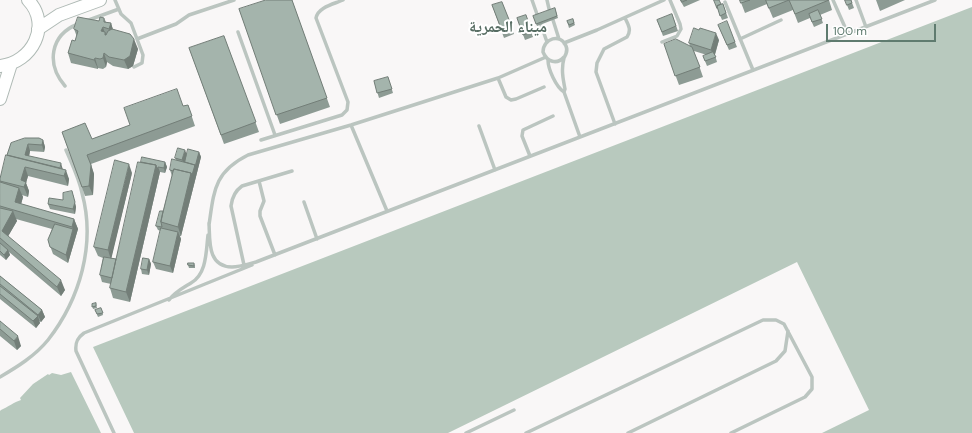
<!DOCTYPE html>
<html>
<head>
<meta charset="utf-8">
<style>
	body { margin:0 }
	#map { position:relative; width:972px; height:433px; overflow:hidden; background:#f9f7f7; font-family:"DM Sans",sans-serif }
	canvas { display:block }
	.scale { position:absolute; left:826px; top:24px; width:110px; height:18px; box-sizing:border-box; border:2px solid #5f7b6f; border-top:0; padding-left:5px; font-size:12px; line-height:14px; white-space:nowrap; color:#5f7b6f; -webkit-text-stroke:3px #fff; paint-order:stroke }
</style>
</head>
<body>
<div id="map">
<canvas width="972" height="433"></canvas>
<div class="scale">100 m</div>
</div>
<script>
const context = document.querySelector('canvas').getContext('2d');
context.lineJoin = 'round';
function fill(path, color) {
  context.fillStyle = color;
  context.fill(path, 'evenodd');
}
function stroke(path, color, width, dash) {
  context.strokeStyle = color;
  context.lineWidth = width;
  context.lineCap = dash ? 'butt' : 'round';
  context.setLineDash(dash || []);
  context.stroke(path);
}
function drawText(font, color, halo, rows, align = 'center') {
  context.font = font + ' "DM Sans","Noto Naskh Arabic",sans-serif';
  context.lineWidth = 4;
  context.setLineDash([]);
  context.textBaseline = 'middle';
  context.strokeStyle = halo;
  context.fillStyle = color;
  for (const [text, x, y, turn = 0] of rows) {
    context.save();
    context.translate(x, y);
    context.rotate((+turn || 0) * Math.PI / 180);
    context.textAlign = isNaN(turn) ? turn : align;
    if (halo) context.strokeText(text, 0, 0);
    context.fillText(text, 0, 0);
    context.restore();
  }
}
const water = new Path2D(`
	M972 7V433H822L869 410 797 262 448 433H134L93 347Z
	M71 372 101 433H0V411L1 410C8 407 14 402 21 400L20 398 33 384 48 374 49 375 52 373 61 375Z`);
const lane = new Path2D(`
	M115 0 121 14 131 23 143 55 142 63 134 67
	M532 0 538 17
	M547 0 550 13
	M833 0 848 34
	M856 0 866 27
	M725 2 753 70
	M553 20 559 39
	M86 21 119 9
	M541 25 547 42
	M238 32 275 135
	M137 39 176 24 189 15 234 0
	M740 39 781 20
	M662 42 677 36 681 29 680 24 670 0
	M564 43 597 30 664 0
	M564 57C557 65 547 62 543 52 543 38 561 33 566 46 568 51 566 54 564 58 561 69 563 79 565 89L564 92 580 137
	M548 60C548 69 556 87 564 92
	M498 78 506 97 511 100 516 99 544 87
	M65 86C46 64 50 35 78 24
	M615 124 596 72 597 63 604 49 627 37C632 30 628 24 625 18
	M351 125 387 211
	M479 126 495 170
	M261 140 342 115 347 110 348 102 316 18C318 7 334 4 343 0
	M530 156 522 136 523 130 553 116
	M259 181 264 201 260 211V216L275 255
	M304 202 317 239
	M209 223C210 240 207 267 232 267 240 267 248 264 256 262L935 0
	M209 225C214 191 214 172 248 155L351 125 498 78 546 57
	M244 265 231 206C232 197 235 191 242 186L292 171
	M169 300C175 292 183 288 191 283 207 274 206 251 208 235
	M0 377C17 367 35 356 48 340 80 299 96 244 82 193 79 178 72 164 66 150
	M114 433 76 351C75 343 77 338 84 333L252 265
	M466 433 514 410
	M526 433 763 320H776L784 324 812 377V389L805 397 731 433
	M628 433 776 361 785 351 788 331`);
const primary = new Path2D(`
	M38 29 59 15 100 0
	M0 66C32 63 52 25 28 0
	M0 99 11 64`);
const wall = new Path2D(`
	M292 0 330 107 280 124 239 9Z
	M680 0H700L684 7Z
	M714 0 721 4H723L728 18 722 20Z
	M740 0H829L832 10 820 15 823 23 814 27 810 18 798 23 793 10 773 18 767 4 745 13Z
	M845 0H851L854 8 849 10Z
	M876 0H905L880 11Z
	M502 2 514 34 504 38 492 5Z
	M555 8 558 18 537 26 533 16Z
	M672 14 678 31 663 36 657 20Z
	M526 15 533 37 525 40 517 18Z
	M104 18 106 22 111 23 113 30 138 49 133 66 128 69 113 66 107 62 106 67 103 69 98 68V69L71 63 68 53 75 41 77 37 74 29 99 21Z
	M573 19 575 25 569 28 567 21Z
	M718 25 735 42 737 47 729 50Z
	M224 36 259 132 224 144 189 48Z
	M719 40 715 55 717 62 707 66 703 56 707 55 694 51 703 77 679 85 664 44 690 46 689 43Z
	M388 77 393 93 379 98 374 81Z
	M188 105 195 126 91 164 94 174 93 195 85 196 62 132 92 139Z
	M43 140 45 147 44 152 30 151 29 156 63 169 69 179 68 186 28 176 26 183 29 191 28 197 22 195 23 197 21 204 74 219 78 229 68 263 53 254 48 240 52 229 16 219 17 221 8 236 65 290 61 296 9 252 10 255 6 260 0 255V179L11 143Z
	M199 152 201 157 181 236H180L181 239 173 273 156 269 153 262 161 231 158 230 156 226 163 211 172 176 170 170 176 160 175 158Z
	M141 162H165L167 167 165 173 160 172 130 302 113 298 110 288 111 284 102 282 100 275 103 258 98 256 94 247 132 173 111 258 116 259Z
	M72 191 76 207 75 214 50 209 48 204 63 200Z
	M149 259 151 264 149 275 142 274 141 269Z
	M194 263 195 266V268H189L188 265Z
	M0 276 42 310 45 317 41 322 39 321 40 323 36 328 0 299Z
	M96 303 97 308 93 309 92 304Z
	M101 308 103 315 98 317 95 310Z
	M0 321 21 346 17 350 0 336Z`);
const shadedWall = new Path2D(`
	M111 23 114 33 113 38 109 29Z
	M103 27 105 34V32L109 41 101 31Z
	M716 33 719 40 714 57 711 50Z
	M134 39 138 49 133 66 128 69 124 60Z
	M104 53 107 62 106 67 103 58Z
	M95 58 98 68V69L94 60Z
	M43 140 45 147 44 152 42 145Z
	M28 144 30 151 28 162 25 155Z
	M185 150 187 155 184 164 182 160Z
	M199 152 201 157 181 236 178 227 191 173Z
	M165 162 167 167 165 173 164 168Z
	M61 163 63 170 60 169Z
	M129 164 132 173 111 260 108 250Z
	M91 165 94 174 93 195 89 186Z
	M156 165 158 167 160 172 130 302 126 292Z
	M25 167 28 176 26 183 29 191 28 197 21 180Z
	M66 170 69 179 68 186 64 176Z
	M19 188 23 197 19 212 15 202Z
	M72 191 76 207 75 214 73 209Z
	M13 211 17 221 6 240 2 231Z
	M74 219 78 229 68 263 66 255 73 229 72 227Z
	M178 232 181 239 173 273 170 266Z
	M8 250 10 255 6 260 4 255Z
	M149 259 151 264 149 275 147 270Z
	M61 280 65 290 61 296 57 287Z
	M42 310 45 317 41 322 38 315Z
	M38 316 40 323 36 328 33 321Z
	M18 336 21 346 17 350 14 341Z`);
const building = new Path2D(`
	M266 0H292L327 98 276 115 239 9Z
	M681 0H687L682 2Z
	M714 0H719L721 4 717 6V8Z
	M740 0H750L741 3Z
	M766 0H829L795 14 789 0 769 8Z
	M845 0H851L852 3 847 5Z
	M502 2 512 27 502 31 492 5Z
	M723 4 726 13 720 16 717 6Z
	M555 8 557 16 536 24 533 16Z
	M818 10 822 19 812 22 809 14Z
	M672 14 676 26 662 32 657 20Z
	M526 15 532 32 523 35 517 18Z
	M78 17 99 21 100 17 104 18V22L111 23 109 29 103 27 101 31 105 32V35H106L108 31 112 29 130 34 134 39 130 56 124 60 109 57 104 53 103 58 100 59 95 58 94 60 68 53 72 40 75 41 78 31 74 29Z
	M573 19 574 23 569 25 567 21Z
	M727 21 735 42 727 45 718 25Z
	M694 28 699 30 700 28 716 33 711 50 689 43Z
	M224 36 256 122 221 135 189 48Z
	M676 39 692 47 700 67 675 76 664 44Z
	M713 52 716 57 705 61 703 56Z
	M388 77 392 89 377 93 374 81Z
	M177 89 183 106 188 105 192 116 87 155 91 165 89 186 82 187 62 132 85 123 92 139 130 125 124 108Z
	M25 138H39L43 140 42 145 28 144 25 155 61 163 60 168 7 155 11 143Z
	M178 148 185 150 182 160 175 158Z
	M188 149 199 152 195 167V165L185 162Z
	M6 155 66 170 64 176 25 167 21 180 26 182 24 187 0 181V179Z
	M142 157 165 162 164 168 158 167 157 170 156 165 141 162Z
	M172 159 195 165 192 175 191 173 174 169 173 171 170 170Z
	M115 160 129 164 108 250 94 247Z
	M138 162 156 165 126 292 110 288Z
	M174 169 191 173 178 227 161 222Z
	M0 182 19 188 15 202 74 219 72 227 0 206Z
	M72 191 75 202 73 209 48 204 49 198 63 200V193Z
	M0 208 13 211 2 231 61 280 57 287 0 238Z
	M160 211H163L161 222 162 227 156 226Z
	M55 224 73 229 66 255 50 247 48 240Z
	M161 228 178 232 170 266 153 262Z
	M0 243 8 250 4 255 0 251Z
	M104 257 116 259 112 278 100 275Z
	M143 258 149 259 147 270 141 269Z
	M188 263H194V266L188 265Z
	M0 276 42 310 38 315 0 284Z
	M0 286 38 316 33 321 0 294Z
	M96 303V306L92 307V304Z
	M101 308 103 313 97 314 95 310Z
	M0 321 18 336 14 341 0 329Z`);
const districtNames = [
	["ميناء الحمرية",508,28]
];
fill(water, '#b8c9be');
stroke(primary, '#afbab5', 14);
stroke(lane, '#bbc5c0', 3.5);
stroke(primary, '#fff', 12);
fill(wall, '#8d9b94');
fill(shadedWall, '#737e78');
fill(building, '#a4b4ac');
stroke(building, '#737e78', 1);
drawText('bold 16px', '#566c62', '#fff', districtNames);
</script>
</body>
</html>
